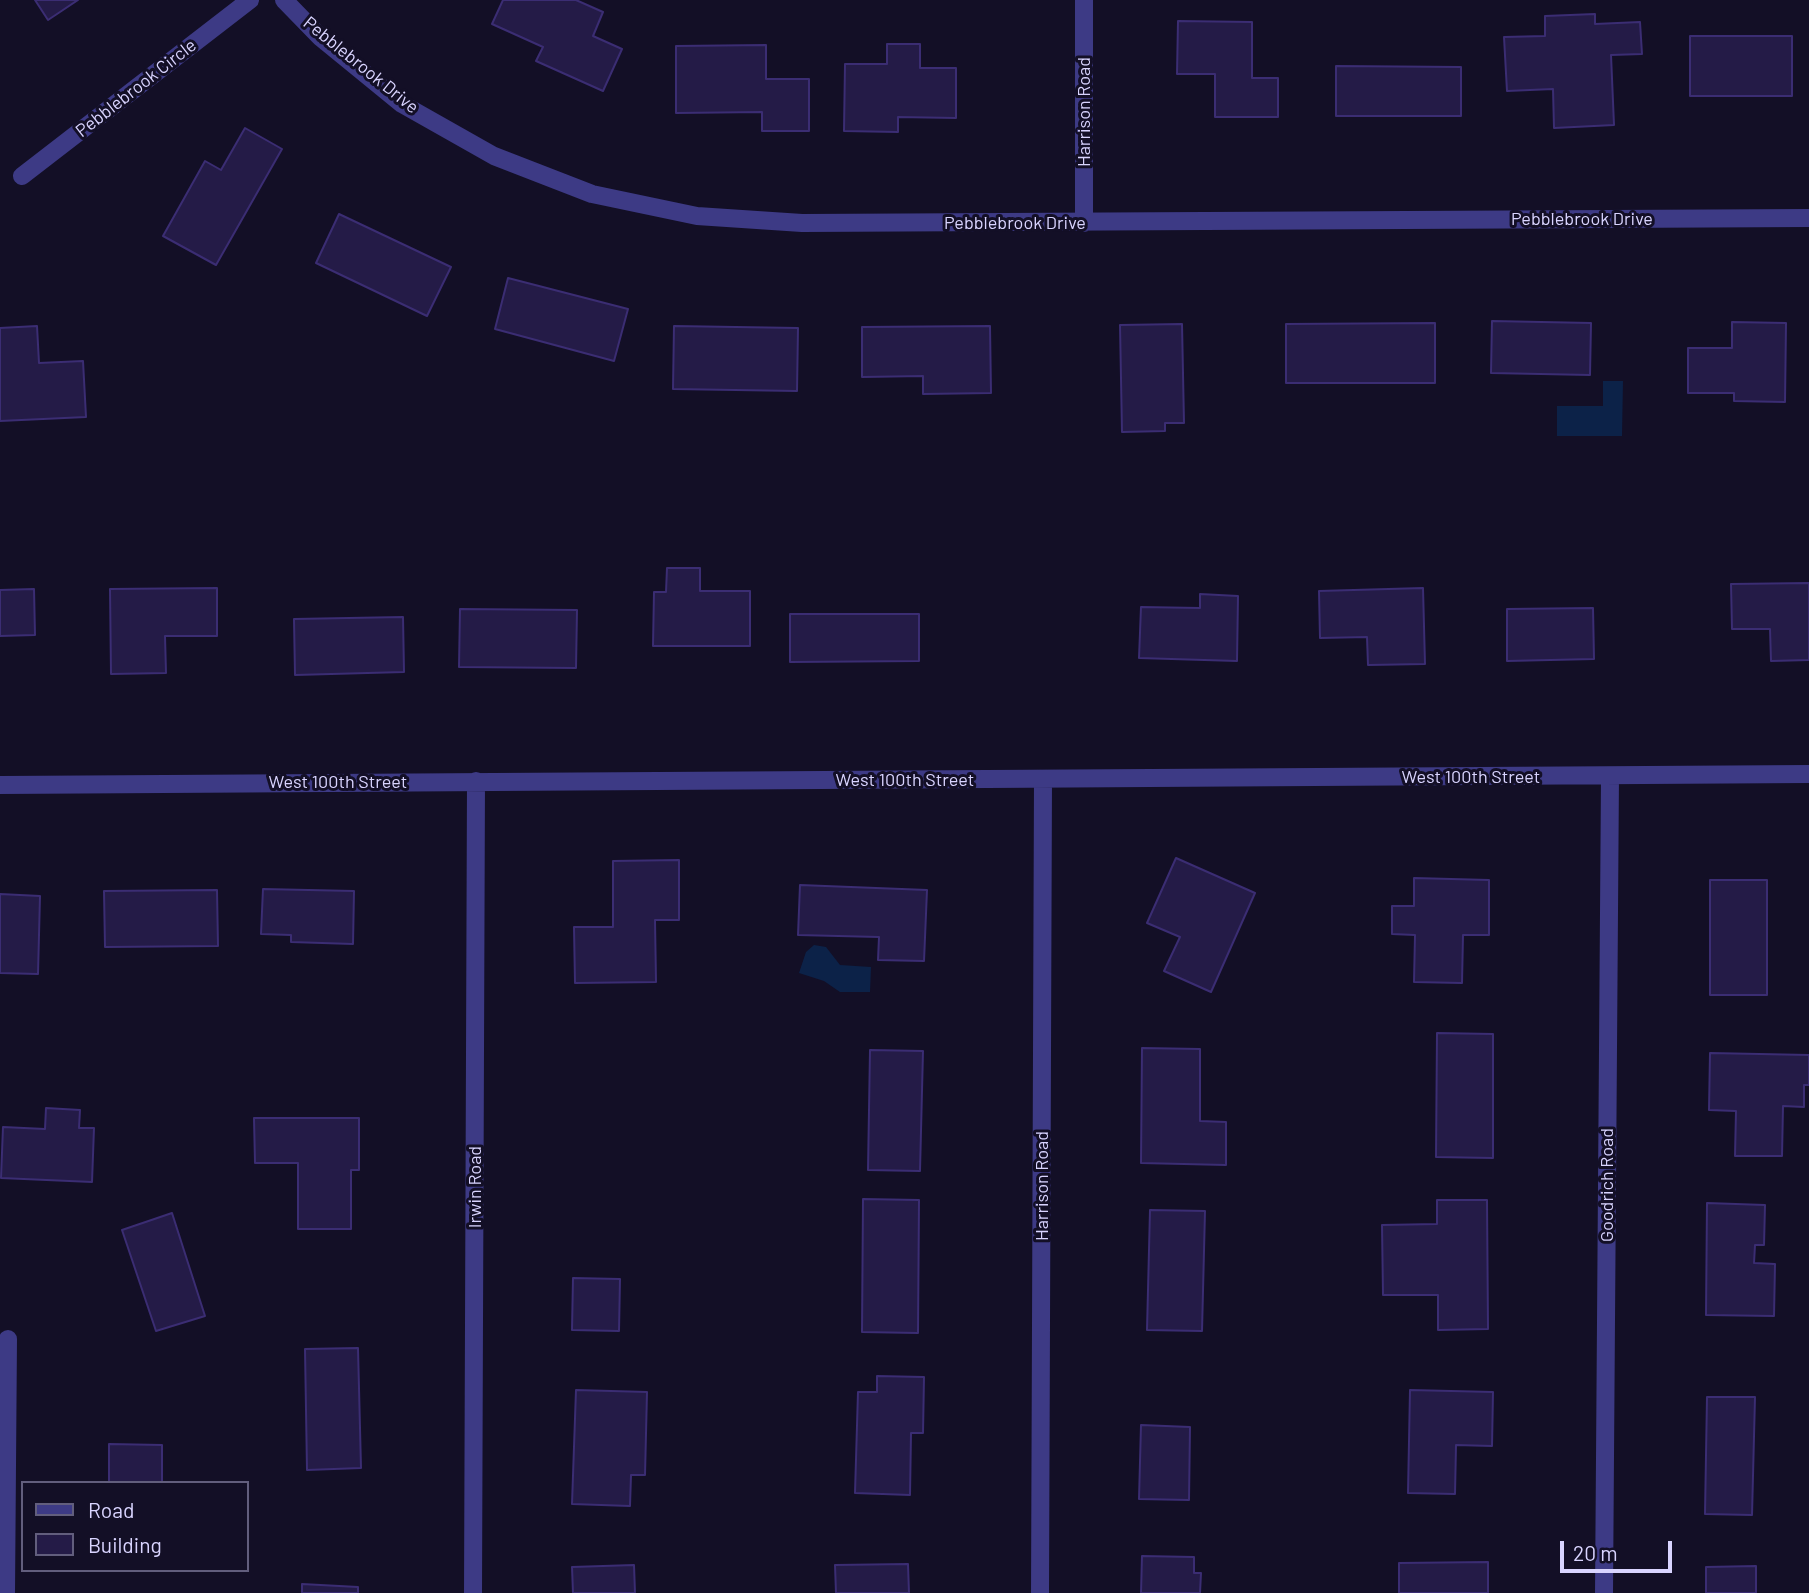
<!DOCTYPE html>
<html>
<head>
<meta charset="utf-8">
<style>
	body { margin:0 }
	#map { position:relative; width:1809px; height:1593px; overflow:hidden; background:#130f26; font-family:Barlow,sans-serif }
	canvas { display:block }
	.legend { position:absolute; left:21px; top:1481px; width:228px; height:91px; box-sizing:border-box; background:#130f26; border:2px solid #625e7d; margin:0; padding:9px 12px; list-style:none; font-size:21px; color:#d9d4ff }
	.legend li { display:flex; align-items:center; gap:14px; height:35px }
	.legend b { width:35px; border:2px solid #625e7d }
	.scale { position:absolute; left:1560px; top:1541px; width:112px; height:32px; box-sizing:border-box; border:4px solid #d9d4ff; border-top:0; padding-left:9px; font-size:21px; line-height:24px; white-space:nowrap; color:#d9d4ff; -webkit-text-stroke:5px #130f26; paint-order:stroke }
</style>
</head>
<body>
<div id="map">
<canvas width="1809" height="1593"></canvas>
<ul class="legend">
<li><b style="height:9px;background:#3d3a85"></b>Road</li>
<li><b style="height:19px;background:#241b47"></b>Building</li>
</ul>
<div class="scale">20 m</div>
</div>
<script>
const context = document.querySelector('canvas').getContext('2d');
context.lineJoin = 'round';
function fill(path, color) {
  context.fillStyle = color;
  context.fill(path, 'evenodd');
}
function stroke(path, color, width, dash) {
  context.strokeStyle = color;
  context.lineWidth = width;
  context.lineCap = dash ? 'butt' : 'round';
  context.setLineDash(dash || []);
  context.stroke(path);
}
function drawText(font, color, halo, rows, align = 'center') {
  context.font = font + ' Barlow,sans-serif';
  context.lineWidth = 6;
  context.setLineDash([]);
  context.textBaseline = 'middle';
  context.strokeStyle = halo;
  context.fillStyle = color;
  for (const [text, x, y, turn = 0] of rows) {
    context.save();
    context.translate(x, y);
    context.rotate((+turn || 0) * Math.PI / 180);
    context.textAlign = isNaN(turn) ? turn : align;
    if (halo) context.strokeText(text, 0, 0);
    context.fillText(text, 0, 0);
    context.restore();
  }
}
const water = new Path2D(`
	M1603 381H1623L1622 436H1557V406H1603Z
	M814 945 826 947 840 965 871 967 870 992H840L824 981 799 973 806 952Z`);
const building = new Path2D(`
	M35 0H78L48 20Z
	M503 0H576L603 12 593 36 622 49 603 91 536 61 543 47 492 24Z
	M1595 14V24L1640 22 1642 54 1611 55 1614 125 1554 128 1553 89 1507 91 1504 37 1545 36V16Z
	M1178 21 1252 22V78H1278V117H1215V74H1177Z
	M1690 36H1792V96H1690Z
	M887 44H920V68H956V118L898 117V132L844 131 845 64H887Z
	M766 45V79H809V131H762V112L676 113V46Z
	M1336 66 1461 67V116H1336Z
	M245 128 282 149 216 265 163 236 205 161 221 170Z
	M339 214 451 267 427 316 316 263Z
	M508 278 628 309 614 361 495 329Z
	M1492 321 1591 323 1590 375 1491 373Z
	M1732 322 1786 323 1785 402 1734 401V393H1688V348H1732Z
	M1435 323V383H1286V324Z
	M1182 324 1184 423H1165V431L1122 432 1120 325Z
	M37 326 39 363 83 361 86 417 0 421V328Z
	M674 326 798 328 797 391 673 389Z
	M990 326 991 393 923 394V376L862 377V327Z
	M667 568H700V591H750V646H653L654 592H666Z
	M1809 583V660L1771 661 1770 629H1732L1731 584Z
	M217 588V636H165L166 673 111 674 110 589Z
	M1423 588 1425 664 1368 665 1367 637 1320 638 1319 591Z
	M34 589 35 635 0 636V590Z
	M1200 594 1238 596 1237 661 1139 658 1141 607 1200 608Z
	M1593 608 1594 659 1507 661V609Z
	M460 609 577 610 576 668 459 667Z
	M790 614H919V661L790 662Z
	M403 617 404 672 295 675 294 619Z
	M1176 858 1255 893 1211 992 1164 971 1180 937 1147 923Z
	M679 860V920H655L656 982 575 983 574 927H613V861Z
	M1414 878 1489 880V935H1463L1462 983 1414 982 1415 935 1392 934V906H1414Z
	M1710 880H1767V995H1710Z
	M800 885 927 890 924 961 878 960 879 937 798 935Z
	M263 889 354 891 353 944 291 942V935L261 934Z
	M217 890 218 946 105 947 104 891Z
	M0 894 40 896 38 974 0 973Z
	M1437 1033 1493 1034V1158L1436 1157Z
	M1142 1048 1200 1049V1121L1226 1122V1165L1141 1163Z
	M870 1050 923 1051 920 1171 868 1170Z
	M1710 1053 1809 1055V1085H1804V1107L1783 1106 1782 1156H1735L1736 1111 1709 1110Z
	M46 1108 80 1110 79 1128H94L92 1182 1 1178 3 1127 45 1129Z
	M254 1118H359V1170H351V1229H298V1163H255Z
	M863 1199 919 1200 918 1333 862 1332Z
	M1437 1200H1487L1488 1329 1438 1330V1295H1383L1382 1225 1437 1224Z
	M1707 1203 1765 1205 1764 1245H1755L1754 1263 1775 1264 1774 1316 1706 1315Z
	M1150 1210 1205 1211 1202 1331 1147 1330Z
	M172 1213 205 1316 156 1331 122 1230Z
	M573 1278 620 1279 619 1331 572 1330Z
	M358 1348 361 1468 307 1470 305 1349Z
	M877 1376 924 1377 923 1433H911L910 1495 855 1493 858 1392H877Z
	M576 1390 647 1392 645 1475H631L630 1506 572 1504Z
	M1410 1390 1493 1392 1492 1446 1456 1445 1455 1494 1408 1493Z
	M1707 1397H1755L1752 1515 1705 1514Z
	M1141 1425 1190 1427 1189 1500 1139 1499Z
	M109 1444 162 1445V1483H109Z
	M1142 1556 1194 1557V1573H1201L1200 1593H1141Z
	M1488 1562V1593H1399V1563Z
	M908 1564 909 1593H836L835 1565Z
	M634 1565 635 1593H573L572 1567Z
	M1756 1566V1593H1706V1567Z
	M302 1584 358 1587V1593H302Z`);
const street = new Path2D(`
	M284 0 320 37 402 104 494 156 592 194 697 216 802 223 1809 218
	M1084 0V223
	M22 176 250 0
	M0 785 1809 774
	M6 1593 8 1339
	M473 1593 476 781
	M1040 1593 1043 779
	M1604 1593 1610 776`);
const streetNames = [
	["Pebblebrook Drive",361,65,39],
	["Pebblebrook Circle",136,88,-38],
	["Harrison Road",1084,112,-90],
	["Pebblebrook Drive",1582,219],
	["Pebblebrook Drive",1015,223],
	["West 100th Street",1471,777],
	["West 100th Street",905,780],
	["West 100th Street",338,782],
	["Goodrich Road",1607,1185,-90],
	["Harrison Road",1042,1186,-90],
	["Irwin Road",475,1187,-90]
];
fill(water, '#0c2248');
fill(building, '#241b47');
stroke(building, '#3b2d73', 2);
stroke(street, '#3d3a85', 18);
drawText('18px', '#d9d4ff', '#130f26', streetNames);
</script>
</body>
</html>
